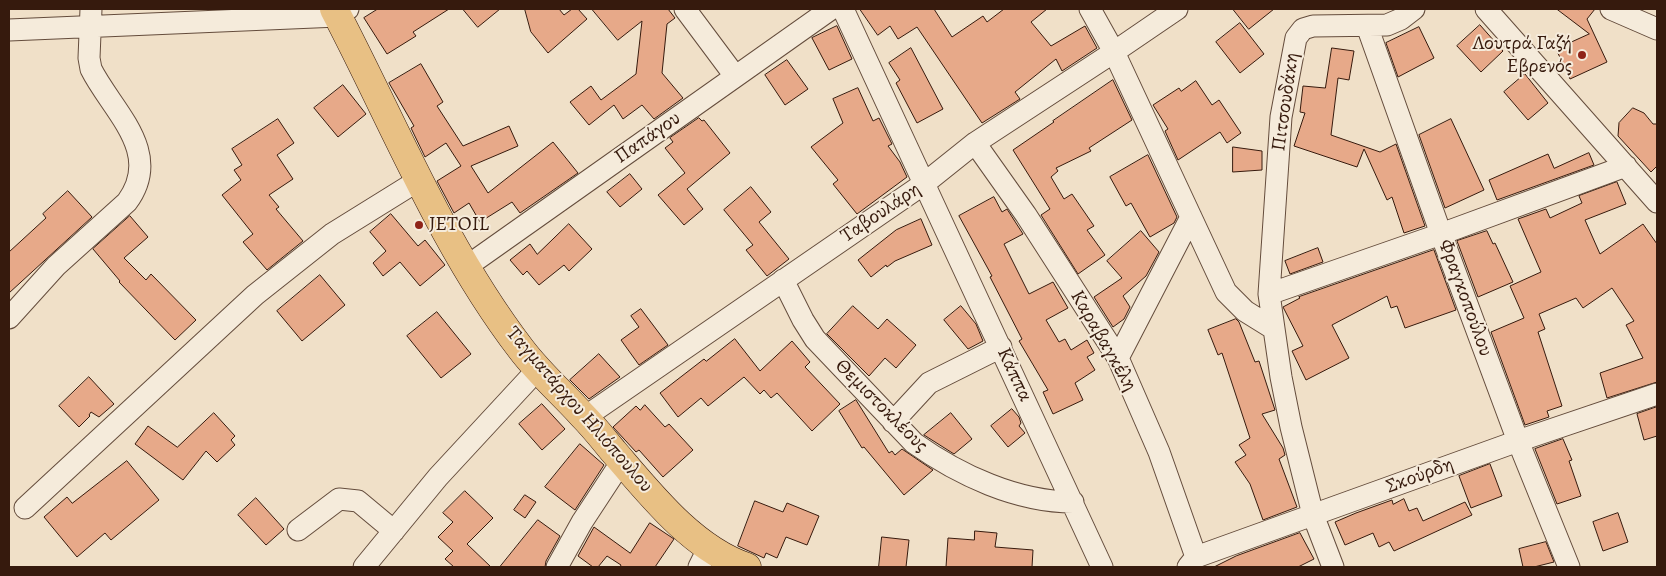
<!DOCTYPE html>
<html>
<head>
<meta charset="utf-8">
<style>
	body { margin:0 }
	#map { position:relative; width:1666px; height:576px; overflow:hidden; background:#f0e0c8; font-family:Alegreya,serif }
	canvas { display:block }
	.frame { position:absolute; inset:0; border:10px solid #361a0d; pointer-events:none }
</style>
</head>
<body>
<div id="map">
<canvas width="1666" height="576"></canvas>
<div class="frame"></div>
</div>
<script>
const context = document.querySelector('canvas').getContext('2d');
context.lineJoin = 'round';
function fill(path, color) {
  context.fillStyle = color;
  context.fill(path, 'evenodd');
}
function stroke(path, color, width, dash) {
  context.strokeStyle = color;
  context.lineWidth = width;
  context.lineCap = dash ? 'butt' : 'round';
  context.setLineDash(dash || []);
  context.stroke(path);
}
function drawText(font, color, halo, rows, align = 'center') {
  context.font = font + ' Alegreya,serif';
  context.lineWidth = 4;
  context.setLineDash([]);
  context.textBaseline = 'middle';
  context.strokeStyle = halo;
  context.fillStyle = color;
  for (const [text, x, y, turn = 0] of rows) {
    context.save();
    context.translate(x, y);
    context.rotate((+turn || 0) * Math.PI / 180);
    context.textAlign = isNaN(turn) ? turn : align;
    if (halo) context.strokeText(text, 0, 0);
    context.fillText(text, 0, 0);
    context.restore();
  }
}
const building = new Path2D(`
	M378 9H449L413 32 416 36 387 54 364 18Z
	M463 9H500L478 27Z
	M525 9H559L564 15 572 9H578L587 19 548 53 531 32Z
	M592 9H668L675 18 667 24 662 73 683 98 654 119 642 105 623 119 614 105 589 125 570 102 591 86 601 100 636 74 642 21 618 40Z
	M860 9H934L952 37 983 16 987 22 1004 9H1047L1031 22 1051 46 1085 26 1097 48 1062 71 1056 59 1015 92 1020 99 982 123 917 27 898 39 890 26 878 35Z
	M1233 9H1274L1249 29Z
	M1557 9H1595L1587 19 1607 62 1570 79 1556 49 1589 34Z
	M1240 23 1264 54 1240 73 1216 42Z
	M1480 25 1503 51 1481 72 1457 46Z
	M837 26 852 59 829 70 812 38Z
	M1419 27 1434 58 1398 77 1386 43Z
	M911 48 943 109 917 123 896 83 900 80 889 63Z
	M1332 48 1354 51 1349 80 1338 78 1331 135 1380 152 1396 144 1425 226 1404 233 1392 197 1387 200 1364 149 1357 167 1294 146 1305 113 1300 112 1303 86 1325 88Z
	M787 60 808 89 785 105 765 75Z
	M421 64 443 102 437 106 463 146 509 126 518 146 471 166 488 193 553 142 578 173 520 213 512 202 480 222 469 203 454 213 437 181 461 166 446 143 425 157 411 128 414 126 389 83Z
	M1525 74 1548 103 1528 120 1504 92Z
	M1113 80 1132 120 1089 148 1091 151 1056 168 1058 171 1051 177 1064 199 1072 194 1094 226 1087 230 1105 255 1078 274 1041 215 1050 209 1013 150 1054 122 1053 121Z
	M1196 81 1212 105 1219 100 1241 133 1227 143 1220 132 1178 160 1165 131 1168 129 1153 105 1179 88 1181 91Z
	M343 85 366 114 338 137 314 108Z
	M858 88 873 121 879 118 892 144 888 146 900 162 907 177 857 214 833 184 838 180 811 147 843 123 833 99Z
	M1633 108 1644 113 1653 124H1657V166L1651 172 1618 136 1619 123Z
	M699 118 702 121 704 120 730 153 687 189 703 209 684 225 658 195 685 173 665 148 673 142 670 138Z
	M278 119 294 143 277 155 293 179 269 195 279 207 276 209 303 241 267 270 243 242 253 234 222 195 241 180 234 170 242 165 232 149Z
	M1451 119 1484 190 1445 208 1419 135Z
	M1233 147 1262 151V170L1233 172Z
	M1589 153 1594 165 1497 200 1489 180 1548 154 1554 168Z
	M1148 155 1177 217 1174 223 1150 237 1131 203 1126 206 1110 177Z
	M630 174 642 189 620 207 607 192Z
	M1617 182 1626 204 1585 220 1600 254 1643 224 1657 244V382L1607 398 1600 373 1643 358 1626 325 1634 321 1612 288 1583 308 1576 298 1539 314 1545 329 1538 332 1562 406 1547 411 1549 417 1525 425 1491 332 1524 318 1510 286 1541 272 1518 219 1546 209 1550 218 1582 203 1579 196Z
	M751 187 771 212 759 222 789 259 767 276 746 250 753 245 724 210Z
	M68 191 92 217 9 293V252L46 218 43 214Z
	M994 197 1002 212 1007 209 1023 234 1004 244 1029 294 1053 282 1068 308 1046 320 1059 342 1065 339 1071 350 1087 340 1094 353 1087 357 1095 370 1075 383 1083 400 1053 414 1043 392 1048 390 1019 341 1022 339 990 277 992 276 959 216Z
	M391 214 418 246 425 240 445 265 420 286 400 262 383 276 373 263 386 251 370 232Z
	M130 216 148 237 124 258 146 280 151 274 196 320 175 340 119 282 120 281 93 249Z
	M921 219 932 245 895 261 887 267 886 265 871 277 858 260 896 230Z
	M569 224 592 249 569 271 564 265 539 285 527 271 523 275 510 260 530 244 537 254Z
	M1141 231 1159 252 1146 276 1123 296 1130 307 1124 319 1113 327 1094 297 1122 278 1107 261Z
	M1487 231 1493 244 1495 243 1513 282 1478 297 1457 241Z
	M1318 248 1323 262 1290 274 1285 261Z
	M1434 250 1456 310 1405 328 1397 306 1391 308 1387 296 1332 325 1349 358 1306 380 1292 351 1303 346 1283 307 1300 298 1299 297Z
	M320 275 345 305 302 341 277 311Z
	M853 306 878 329 887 319 916 345 896 368 885 358 869 376 827 334Z
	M961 306 976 324 983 341 968 349 944 320Z
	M641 309 668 345 639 365 621 340 639 327 631 316Z
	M437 312 471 354 441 378 407 336Z
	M1236 319 1239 322 1255 362 1259 361 1275 410 1262 414 1283 448 1285 455 1279 459 1297 507 1263 520 1250 484 1235 462 1246 455 1239 445 1250 438 1222 353 1218 355 1208 330Z
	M735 339 760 371 792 341 810 362 805 367 840 404 812 431 777 393 771 398 764 390 760 394 744 377 708 406 701 398 678 417 660 393 704 359 706 361Z
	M599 354 620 377 589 399 570 380Z
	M89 377 114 404 99 417 91 412 89 415 90 416 79 427 59 406Z
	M856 400 889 453 892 451 895 455 902 449 933 470 904 495 864 447 862 448 839 411Z
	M542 404 565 429 542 450 519 424Z
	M645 405 665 427 669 424 693 450 663 477 639 450 636 452 613 427 636 406 640 410Z
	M1657 407V436L1644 440 1637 414Z
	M1012 409 1019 417 1021 423 1019 426 1025 433 1008 447 991 426Z
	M214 413 235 436 231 440 235 445 217 462 206 451 183 480 135 444 148 426 177 447Z
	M951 413 972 439 954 454 924 435Z
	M1563 439 1572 460 1569 461 1581 496 1557 504 1535 449Z
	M580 444 604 465 575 510 545 487Z
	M127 461 159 500 111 540 105 533 77 557 44 517 67 497 72 503Z
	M1490 464 1502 496 1471 508 1459 476Z
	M465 491 493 518 467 544 491 567H454L445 559 453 551 438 537 453 522 443 513Z
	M525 495 536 502 525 518 514 510Z
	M256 498 284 529 266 545 238 515Z
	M1404 499 1409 511 1417 508 1423 521 1465 502 1472 515 1394 551 1389 542 1379 547 1373 533 1345 545 1335 522 1356 513 1392 500 1393 504Z
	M755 501 783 512 787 503 819 516 807 545 786 537 777 558 766 553 764 558 738 546Z
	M1618 513 1628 542 1603 551 1593 522Z
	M538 520 560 536 546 561 545 567H500Z
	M650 523 674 539 655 567H620L621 565 607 556 598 567H593L578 556 594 527 630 553Z
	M975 531 997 533 995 547 1033 550 1032 567H946L948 538 974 540Z
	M1300 533 1314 559 1298 567H1214L1236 556Z
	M882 537 909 540 906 567H879Z
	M1546 542 1554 562 1534 567H1523L1519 549Z`);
const minor = new Path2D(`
	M685 9 735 76
	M843 9 1102 567
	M1090 9 1114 52 1226 292 1245 311 1274 329
	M1486 9 1657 202
	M1611 9 1657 29
	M1367 26 1441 234 1518 441 1569 567
	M9 30 338 16 348 9
	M975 143 1026 215 1118 358 1159 452 1196 557
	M466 267 831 9
	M783 280 803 320 815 339 914 443C959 475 1017 502 1073 502
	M1269 294 1441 234 1626 166
	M9 318 56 266 127 202C164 152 112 111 91 69L89 58 91 9
	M1118 358 1191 217
	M585 417 925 183 975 143 1114 52 1177 9
	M893 422 929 383 1001 347
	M25 508 255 295 332 234 419 180
	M298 530 339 499 358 501 394 531
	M364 567 438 477 538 369
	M557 567 582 522 622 461
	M699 567 709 547
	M1188 567 1196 557 1518 441 1657 394
	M1333 567 1313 515 1291 427 1281 377 1269 294 1281 117 1296 38 1303 29 1313 26 1387 25 1401 19 1414 9`);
const major = new Path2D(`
	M334 9C394 123 442 246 521 349 539 373 562 393 582 415 594 427 604 440 614 452 650 494 693 549 747 567`);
const markers = [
	[1582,55,5,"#8f2418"],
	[419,225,5,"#8f2418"]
];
const poiNames = [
	["Λουτρά Γαζή",1572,44],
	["Εβρενός",1572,67],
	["JETOIL",429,225,"left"]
];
const streetNames = [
	["Πιτσουδάκη",1286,102,-82],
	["Παπάγου",648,138,-35],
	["Ταβουλάρη",881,213,-34],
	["Φραγκοπούλου",1465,298,70],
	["Καραβαγκέλη",1103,341,60],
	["Κάππα",1014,375,65],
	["Θεμιστοκλέους",881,406,45],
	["Ταγματάρχου Ηλιόπουλου",579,410,49],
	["Σκούρδη",1420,476,-20]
];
fill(building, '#e7a989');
stroke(building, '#361a0d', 1);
stroke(minor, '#644c3c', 23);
stroke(major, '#361a0d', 29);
stroke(minor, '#f5ebdb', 21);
stroke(major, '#e8c084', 28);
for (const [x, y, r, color] of markers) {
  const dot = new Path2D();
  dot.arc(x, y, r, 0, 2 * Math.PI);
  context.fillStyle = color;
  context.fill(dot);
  stroke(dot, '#f5ebdb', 2);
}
drawText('20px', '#361a0d', '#f5ebdb', poiNames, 'right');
drawText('20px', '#361a0d', '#f5ebdb', streetNames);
</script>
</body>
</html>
